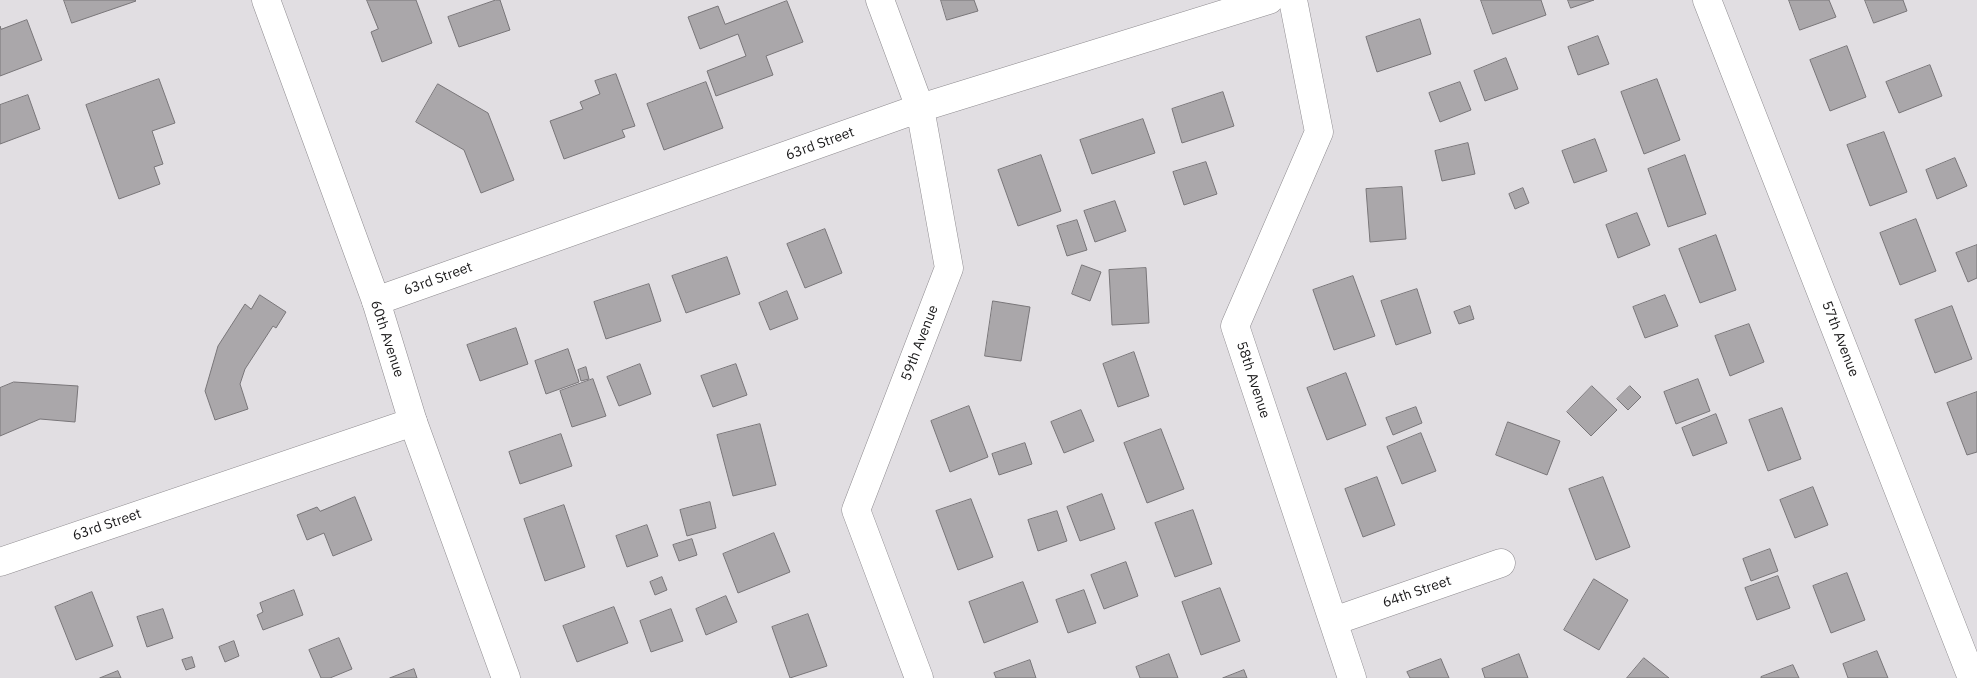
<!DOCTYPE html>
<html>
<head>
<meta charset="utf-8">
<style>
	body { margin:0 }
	canvas { display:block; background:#e1dee2 }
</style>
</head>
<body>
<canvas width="1977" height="678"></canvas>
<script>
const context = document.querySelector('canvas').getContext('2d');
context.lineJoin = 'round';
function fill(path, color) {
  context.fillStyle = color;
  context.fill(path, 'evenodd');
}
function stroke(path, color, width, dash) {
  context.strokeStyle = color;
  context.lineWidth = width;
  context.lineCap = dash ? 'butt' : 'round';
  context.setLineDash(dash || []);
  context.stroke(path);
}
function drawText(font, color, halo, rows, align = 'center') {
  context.font = font + ' "IBM Plex Sans",sans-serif';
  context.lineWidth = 4;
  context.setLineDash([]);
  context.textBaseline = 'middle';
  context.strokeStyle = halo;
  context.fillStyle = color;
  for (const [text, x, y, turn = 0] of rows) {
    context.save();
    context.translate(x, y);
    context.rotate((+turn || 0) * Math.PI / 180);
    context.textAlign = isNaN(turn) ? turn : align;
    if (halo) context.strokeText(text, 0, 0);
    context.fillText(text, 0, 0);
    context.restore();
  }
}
const building = new Path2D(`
	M64 0H135L136 1 72 23Z
	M367 0H416L432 43 382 62 371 32 378 29Z
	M496 0H500L510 30 459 47 448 17Z
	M941 0H974L978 11 947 20Z
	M1481 0H1541L1546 15 1493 34Z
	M1568 0H1594L1571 8Z
	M1789 0H1829L1836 17 1800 30Z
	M1865 0H1903L1907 11 1874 23Z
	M787 1 803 42 766 56 773 75 716 96 707 71 746 56 738 34 700 49 688 17 718 6 725 24Z
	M1420 19 1431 54 1377 72 1366 37Z
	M27 20 42 60 0 76V26L1 29Z
	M1598 36 1609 64 1578 75 1568 47Z
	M1847 46 1866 97 1830 111 1810 60Z
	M1506 58 1518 89 1485 101 1474 71Z
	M1930 65 1942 96 1899 113 1886 82Z
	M616 74 635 126 622 130 625 137 564 159 550 121 583 109 580 102 600 94 595 81Z
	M159 79 175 123 152 131 163 164 154 167 160 184 119 199 86 105Z
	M1657 79 1680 140 1644 154 1621 92Z
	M706 82 723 128 664 150 647 104Z
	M1460 82 1471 110 1440 122 1429 93Z
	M438 84 488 113 514 180 481 193 464 150 416 122Z
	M1223 92 1234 126 1182 143 1172 109Z
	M28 95 40 129 0 144V105Z
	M1143 119 1155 153 1092 174 1080 140Z
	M1884 132 1907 192 1870 206 1847 145Z
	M1595 139 1607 171 1574 183 1562 151Z
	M1468 143 1475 174 1442 181 1435 151Z
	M1041 155 1061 211 1018 226 998 170Z
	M1685 155 1706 214 1668 227 1648 169Z
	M1955 158 1967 186 1937 199 1926 170Z
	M1206 162 1217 194 1184 205 1173 172Z
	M1402 187 1406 239 1370 242 1366 189Z
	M1523 188 1529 203 1515 209 1509 194Z
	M1115 201 1126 231 1095 242 1084 211Z
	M1637 213 1650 245 1618 258 1606 225Z
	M1916 219 1936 271 1900 285 1880 233Z
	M1077 220 1087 250 1067 256 1057 226Z
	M825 229 842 273 805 288 787 244Z
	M1716 235 1736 290 1700 303 1679 249Z
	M1977 245V278L1968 282 1956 253Z
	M727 257 740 294 686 313 672 276Z
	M1082 265 1101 272 1090 301 1072 294Z
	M1146 268 1149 323 1112 325 1109 270Z
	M1353 276 1375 336 1334 350 1313 290Z
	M649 284 661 321 606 339 594 302Z
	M1417 289 1431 333 1396 345 1381 301Z
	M787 291 798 319 770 330 759 303Z
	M260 295 286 312 276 328 273 326 245 369 240 384 248 409 215 420 205 391 218 346 245 304 251 309Z
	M1665 295 1678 326 1645 338 1633 307Z
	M993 301 1030 307 1021 361 985 356Z
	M1470 306 1474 319 1459 324 1454 312Z
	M1952 306 1972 359 1935 373 1915 320Z
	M1749 324 1764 362 1730 376 1715 336Z
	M516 328 528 364 480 381 467 345Z
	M568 349 579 382 546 394 535 361Z
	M1134 352 1149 396 1118 407 1103 364Z
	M640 364 651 394 619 406 607 377Z
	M736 364 747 395 713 407 701 376Z
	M586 367 589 379 581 381 578 370Z
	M1346 373 1366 425 1327 440 1307 388Z
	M593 379 606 416 572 427 560 391Z
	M1698 379 1710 411 1676 424 1664 392Z
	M14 382 78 386 75 422 40 419 0 436V388Z
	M1592 386 1617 410 1591 436 1567 412Z
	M1630 386 1641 397 1628 410 1617 399Z
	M1977 392V452L1967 455 1947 403Z
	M969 406 988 457 950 472 931 421Z
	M1416 407 1422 423 1393 435 1386 418Z
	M1782 408 1801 459 1768 471 1749 420Z
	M1081 410 1094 441 1064 453 1051 422Z
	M1716 414 1727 443 1693 456 1682 428Z
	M1508 422 1560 441 1547 475 1496 455Z
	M760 424 776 485 733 496 717 435Z
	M1161 429 1184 489 1147 503 1124 443Z
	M1421 433 1436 471 1402 484 1387 447Z
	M561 434 572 466 520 484 509 452Z
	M1025 443 1032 464 999 475 992 454Z
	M1377 477 1395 525 1363 537 1345 489Z
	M1603 477 1630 547 1596 560 1569 489Z
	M1813 487 1828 525 1795 538 1780 500Z
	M1102 494 1115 529 1080 541 1067 507Z
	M355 497 372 540 333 556 324 533 307 540 297 515 317 507 320 511Z
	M971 499 993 557 958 570 936 511Z
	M710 502 716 528 687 536 680 510Z
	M564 505 585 567 545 581 524 519Z
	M1193 510 1212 564 1175 577 1155 523Z
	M1057 511 1067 541 1038 551 1028 520Z
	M647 525 658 556 627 567 616 536Z
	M774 533 790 572 738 593 723 554Z
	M692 539 697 555 679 561 673 545Z
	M1770 549 1778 571 1751 581 1743 559Z
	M1126 562 1138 596 1104 609 1091 575Z
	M1847 573 1865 620 1831 633 1813 586Z
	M1778 576 1790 608 1757 620 1745 588Z
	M662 577 667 590 655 595 650 582Z
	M1594 579 1628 600 1599 650 1564 630Z
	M1023 582 1038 622 984 643 969 602Z
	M1220 588 1240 641 1201 655 1182 602Z
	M294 590 303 615 263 630 257 615 263 612 260 603Z
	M1084 590 1096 623 1068 633 1056 600Z
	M92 592 113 646 76 660 55 607Z
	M726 596 737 622 706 635 696 609Z
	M614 607 628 643 577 662 563 626Z
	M163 609 173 638 147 647 137 617Z
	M671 609 683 641 651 652 640 621Z
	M808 614 827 666 790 678 772 627Z
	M339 638 352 669 330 678H321L309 650Z
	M234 641 239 656 225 662 219 647Z
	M1877 651 1888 678H1848L1843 664Z
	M1169 654 1178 678H1140L1136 667Z
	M1519 654 1528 678H1485L1482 669Z
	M192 657 195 667 186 670 182 660Z
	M1644 658 1669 678H1627Z
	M1441 659 1449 678H1410L1407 672Z
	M1030 660 1036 678H996L994 673Z
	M1793 665 1799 678H1761V677Z
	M414 669 417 678H390Z
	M1244 670 1247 678H1223Z
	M118 671 121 678H100Z`);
const street = new Path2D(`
	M880 0 920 108 949 268 856 510 919 678
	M1293 0 1319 132 1235 326 1352 678
	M1707 0 1972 678
	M376 301 920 108 1269 0
	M0 562 413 422
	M1334 621 1501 563`);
const secondary = new Path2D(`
	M266 0 376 301 413 422 506 678`);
const streetNames = [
	["63rd Street",820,144,-20],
	["63rd Street",438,279,-20],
	["60th Avenue",387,339,72],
	["57th Avenue",1840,339,69],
	["59th Avenue",920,343,-69],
	["58th Avenue",1253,380,72],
	["63rd Street",107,525,-19],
	["64th Street",1417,592,-19]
];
fill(building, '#aaa7aa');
stroke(building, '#797679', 1);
stroke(street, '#8f8c90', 29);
stroke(secondary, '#8f8c90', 29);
stroke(street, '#fff', 28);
stroke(secondary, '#fff', 28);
drawText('14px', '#191819', '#fff', streetNames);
</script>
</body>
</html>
